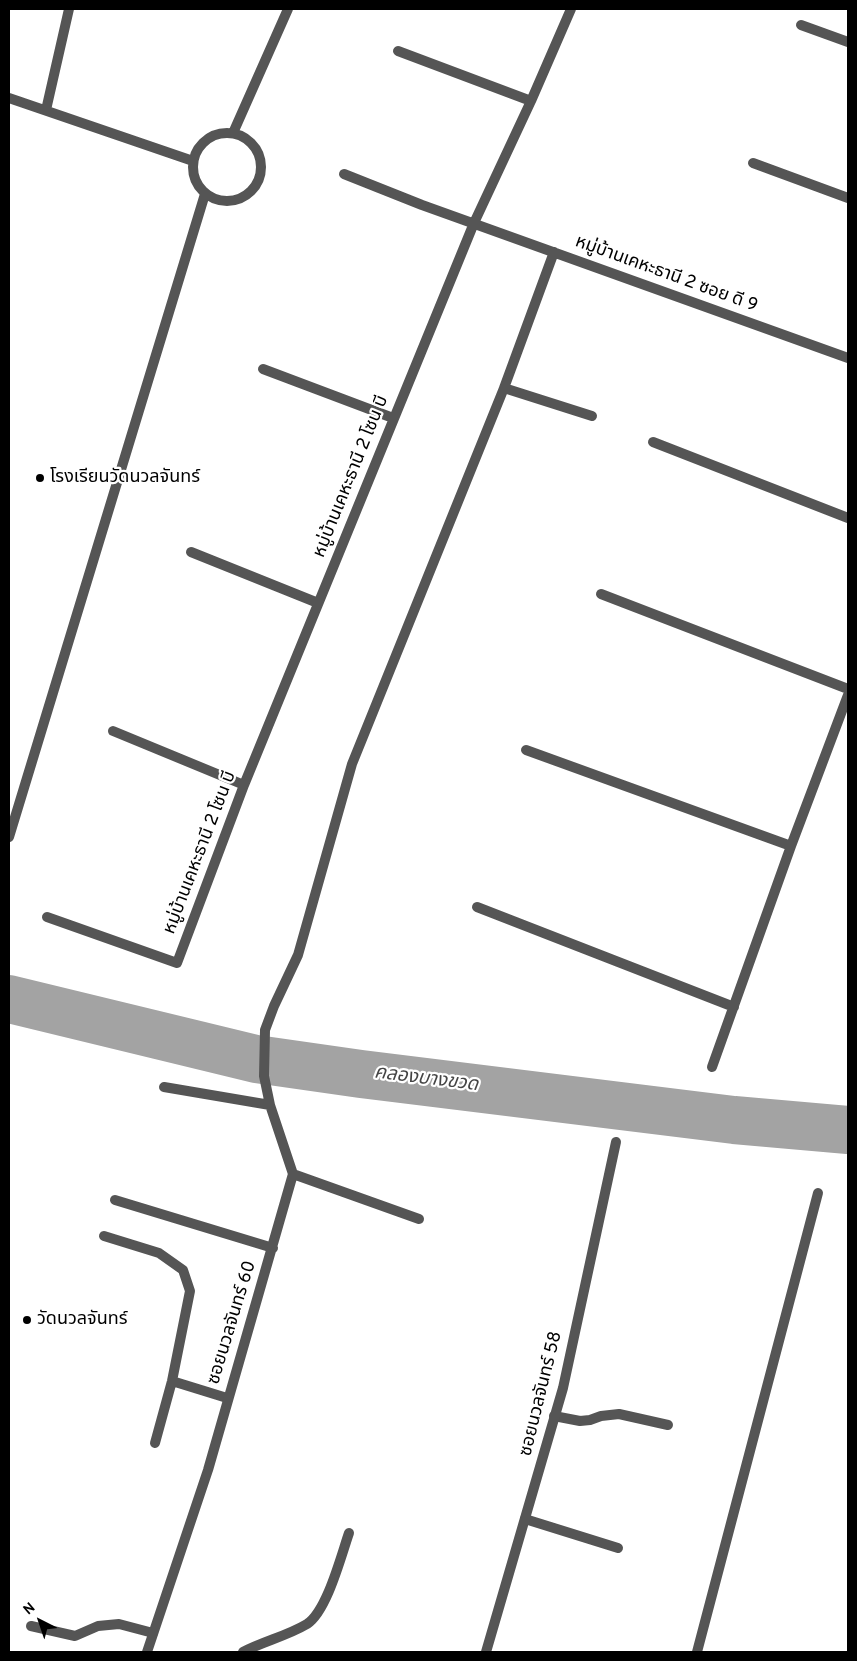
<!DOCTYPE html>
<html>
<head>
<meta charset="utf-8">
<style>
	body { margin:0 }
	#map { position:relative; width:857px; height:1661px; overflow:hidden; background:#fff; font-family:Overpass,sans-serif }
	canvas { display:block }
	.frame { position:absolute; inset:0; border:10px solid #000; pointer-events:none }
	.north { position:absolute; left:15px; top:1596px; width:50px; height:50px; -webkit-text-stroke:4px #fff; paint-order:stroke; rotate:319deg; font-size:14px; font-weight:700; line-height:20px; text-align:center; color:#000 }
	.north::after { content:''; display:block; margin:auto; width:18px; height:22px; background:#000; clip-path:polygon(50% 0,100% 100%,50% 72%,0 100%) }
</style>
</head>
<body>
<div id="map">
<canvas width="857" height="1661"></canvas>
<div class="frame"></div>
<div class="north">N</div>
</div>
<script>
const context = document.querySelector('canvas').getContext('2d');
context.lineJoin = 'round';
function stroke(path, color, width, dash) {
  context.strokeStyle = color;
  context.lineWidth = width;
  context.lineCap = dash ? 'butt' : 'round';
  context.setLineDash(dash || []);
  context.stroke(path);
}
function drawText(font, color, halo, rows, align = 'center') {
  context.font = font + ' Overpass,"Noto Sans Thai",sans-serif';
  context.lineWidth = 4.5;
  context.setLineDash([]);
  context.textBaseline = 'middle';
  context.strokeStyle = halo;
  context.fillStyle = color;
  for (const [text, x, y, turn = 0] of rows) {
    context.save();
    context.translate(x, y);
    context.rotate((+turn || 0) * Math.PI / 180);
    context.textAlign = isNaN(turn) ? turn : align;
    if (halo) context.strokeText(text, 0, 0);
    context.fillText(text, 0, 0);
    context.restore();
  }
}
const river = new Path2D(`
	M9 999 256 1059 361 1074 734 1120 848 1130`);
const lane = new Path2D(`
	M104 1236 159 1253 183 1270 190 1291 172 1381 155 1443
	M172 1381 227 1398
	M554 1416 580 1421 590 1420 601 1416 619 1414 668 1425
	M525 1519 618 1548
	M31 1626 75 1636 98 1626 119 1624 153 1633`);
const street = new Path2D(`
	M801 25 848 42
	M398 51 531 101
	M9 98 193 161
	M46 110 69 9
	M193 167a34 34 0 1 1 68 0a34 34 0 1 1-68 0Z
	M233 133 288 9
	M753 163 848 198
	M344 174 422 205 848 358
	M263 369 393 418
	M504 388 554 252
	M653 442 848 518
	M191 552 318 603
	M601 594 848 689
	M113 731 244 785
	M526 750 791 846
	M9 837 205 194
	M477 907 734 1007
	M47 917 177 963 244 785 474 223 531 101 571 9
	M712 1067 791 846 848 695
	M270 1105 264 1076 265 1030 274 1006 298 955 352 764 504 388 592 416
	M293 1174 419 1219
	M115 1200 273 1248
	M147 1652 208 1470 293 1174 270 1105 164 1087
	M243 1652C264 1641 287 1636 307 1624 327 1611 341 1556 349 1533
	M486 1652 563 1388 616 1142
	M697 1652 818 1193`);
const markers = [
	[40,478,5,"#000"],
	[27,1320,5,"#000"]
];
const streetNames = [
	["หมู่บ้านเคหะธานี 2 ซอย ดี 9",666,275,20],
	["หมู่บ้านเคหะธานี 2 โซน บี",352,477,-68],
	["หมู่บ้านเคหะธานี 2 โซน บี",201,853,-69],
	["ซอยนวลจันทร์ 60",233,1323,-73],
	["ซอยนวลจันทร์ 58",542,1394,-76]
];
const poiNames = [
	["โรงเรียนวัดนวลจันทร์",50,478],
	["วัดนวลจันทร์",37,1320]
];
const waterNames = [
	["คลองบางขวด",426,1080,7]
];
stroke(river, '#a3a3a3', 48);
stroke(lane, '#555', 10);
stroke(street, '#555', 10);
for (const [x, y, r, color] of markers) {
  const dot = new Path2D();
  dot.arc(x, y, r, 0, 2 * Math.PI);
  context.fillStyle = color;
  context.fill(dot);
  stroke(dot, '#fff', 2);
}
drawText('18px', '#000', '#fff', streetNames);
drawText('18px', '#000', '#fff', poiNames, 'left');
drawText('italic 19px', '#444', '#fff', waterNames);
</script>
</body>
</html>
